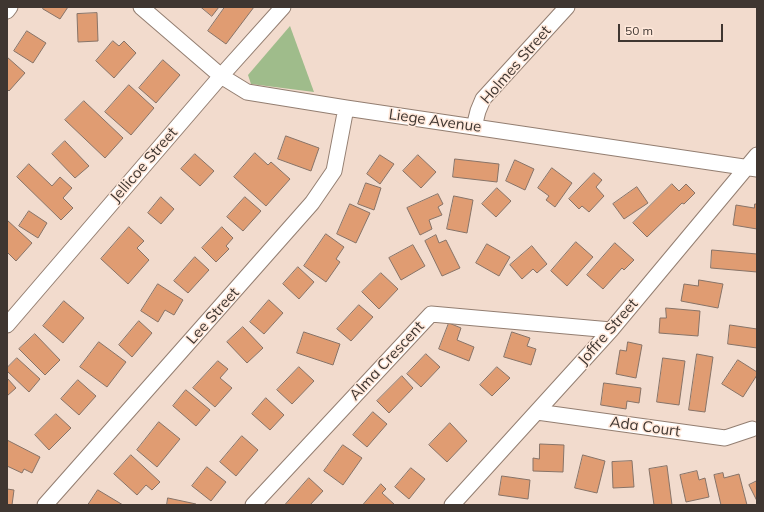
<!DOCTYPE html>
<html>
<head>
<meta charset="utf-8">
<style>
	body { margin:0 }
	#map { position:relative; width:764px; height:512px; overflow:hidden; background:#f2dbcd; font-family:Mulish,sans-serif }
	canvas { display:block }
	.frame { position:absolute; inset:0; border:8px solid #3f3631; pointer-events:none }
	.scale { position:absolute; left:618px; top:24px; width:105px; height:18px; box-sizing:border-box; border:2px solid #3f3631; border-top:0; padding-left:5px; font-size:12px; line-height:14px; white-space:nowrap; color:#3f3631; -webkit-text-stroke:3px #ffe8da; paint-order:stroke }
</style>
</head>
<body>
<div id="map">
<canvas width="764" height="512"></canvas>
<div class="frame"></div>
<div class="scale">50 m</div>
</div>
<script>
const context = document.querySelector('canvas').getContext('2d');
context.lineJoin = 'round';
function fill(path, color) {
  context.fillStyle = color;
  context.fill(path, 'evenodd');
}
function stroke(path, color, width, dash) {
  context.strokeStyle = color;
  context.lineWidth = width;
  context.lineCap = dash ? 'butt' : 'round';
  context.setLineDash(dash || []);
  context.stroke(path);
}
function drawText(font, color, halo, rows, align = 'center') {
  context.font = font + ' Mulish,sans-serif';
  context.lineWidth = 3;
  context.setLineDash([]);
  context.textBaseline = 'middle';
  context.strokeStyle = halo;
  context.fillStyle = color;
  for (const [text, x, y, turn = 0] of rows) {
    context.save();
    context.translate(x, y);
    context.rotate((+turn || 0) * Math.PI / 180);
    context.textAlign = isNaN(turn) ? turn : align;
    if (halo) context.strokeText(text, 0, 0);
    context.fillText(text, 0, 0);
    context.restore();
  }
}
const green = new Path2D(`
	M290 26 314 92 251 84 248 75Z`);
const building = new Path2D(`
	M44 7H68L60 19 43 9Z
	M201 7H219L212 16Z
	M225 7H254L226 44 208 31Z
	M97 13 98 41 78 42 77 14Z
	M27 31 46 43 33 63 14 51Z
	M113 41 119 46 124 41 136 53 114 78 96 61Z
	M7 57 25 73 9 91 7 89Z
	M163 60 180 75 156 103 139 88Z
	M129 85 154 108 131 135 105 112Z
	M84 101 123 138 105 158 65 120Z
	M286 136 319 148 311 171 278 159Z
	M65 141 89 166 75 178 52 154Z
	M255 153 268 165 271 162 290 179 266 206 234 177Z
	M195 154 214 171 200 186 181 169Z
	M380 155 394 164 380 184 367 174Z
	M418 155 436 172 421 188 403 171Z
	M455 159 499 164 497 182 453 177Z
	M515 160 534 169 525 190 506 181Z
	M29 164 52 186 60 177 72 188 63 198 73 208 61 220 17 177Z
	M552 168 572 183 555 207 546 200 549 196 538 188Z
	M594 173 602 180 596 187 604 196 589 212 582 206 579 209 569 199Z
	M366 183 381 188 374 210 358 204Z
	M672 184 679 191 686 184 695 193 684 204 682 203 647 237 633 223Z
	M637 187 648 203 624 219 613 204Z
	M497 188 511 201 496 217 482 204Z
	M438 194 443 204 438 207 442 215 429 220 432 229 420 235 407 208Z
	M454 196 473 200 467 233 447 229Z
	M161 197 174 209 161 224 148 213Z
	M245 197 261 211 243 231 227 217Z
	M350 204 370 213 356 243 337 234Z
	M755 204H757V229L733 225 736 205 754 208Z
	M29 211 47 223 38 238 19 226Z
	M7 220 32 243 16 261 7 252Z
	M129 227 144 241 137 248 149 260 128 284 101 259Z
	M222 227 233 238 226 246 229 249 216 262 202 248Z
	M326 234 344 247 336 259 340 262 326 282 304 266Z
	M436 235 439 243 446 240 460 268 442 276 425 241Z
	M576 242 593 257 567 286 551 271Z
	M615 243 634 260 624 270 622 268 603 289 587 275Z
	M487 244 510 257 499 276 476 263Z
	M413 245 425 266 401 280 389 258Z
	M532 246 547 264 537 273 533 269 522 279 510 265Z
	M712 250 757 254V272L711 268Z
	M195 257 209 270 188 293 174 281Z
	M298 267 314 282 299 299 283 284Z
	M381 273 398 289 379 309 362 292Z
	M699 280 723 284 718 308 681 301 684 284 698 286Z
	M158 284 183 300 174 315 165 310 158 322 141 311Z
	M269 300 283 313 264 334 250 322Z
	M64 301 84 318 63 343 43 326Z
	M359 305 373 317 351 341 337 329Z
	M666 308 700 311 698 336 659 333 660 318H666Z
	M139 321 152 333 132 357 119 345Z
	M449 323 461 328 457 340 474 347 469 361 439 349Z
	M730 325 757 329V348L728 344Z
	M243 327 263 348 247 363 227 342Z
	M304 332 340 344 333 365 297 353Z
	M512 332 530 338 527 346 536 349 531 365 504 357Z
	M35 334 60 360 45 375 19 349Z
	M99 342 126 362 107 387 80 367Z
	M628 342 642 345 636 378 616 374 620 350 626 351Z
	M426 354 440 367 421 387 407 374Z
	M697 354 713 357 705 412 689 410Z
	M17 358 40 379 29 392 7 371V368Z
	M663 358 685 361 679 405 657 402Z
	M738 360 757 372V375L743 397 722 384Z
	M218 361 228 369 220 378 232 388 215 407 193 388Z
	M299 367 314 381 292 404 277 390Z
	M497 367 510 378 492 396 480 385Z
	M402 376 413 388 389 413 377 401Z
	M7 378 16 388 7 396Z
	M78 380 96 396 79 415 61 399Z
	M604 383 641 388 639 403 627 401 626 409 601 405Z
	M186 390 210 410 196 426 173 406Z
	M266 398 284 415 270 430 252 414Z
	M373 412 387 424 367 447 353 435Z
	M56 414 71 428 49 450 35 435Z
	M159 422 180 439 157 467 137 450Z
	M450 423 467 441 447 462 429 445Z
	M242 436 258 450 236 476 220 462Z
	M7 440 40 457 32 473 24 469 22 473 7 466Z
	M540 444 564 445 563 472 533 471V458L539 459Z
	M343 445 362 458 343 485 324 471Z
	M131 455 160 482 152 490 146 485 137 495 114 474Z
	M583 455 605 461 597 493 575 488Z
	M632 461 634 487 613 488 612 462Z
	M667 466 672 505H654L649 469Z
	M207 467 226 482 211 501 192 486Z
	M411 468 425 479 409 499 395 487Z
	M697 471 699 480 705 478 709 497 686 502 680 475Z
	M723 473 724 478 739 474 747 505H721L714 475Z
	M502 476 530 480 528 499 499 495Z
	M309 478 323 491 310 505H285Z
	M757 481V501L749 485Z
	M381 484 386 489 382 493 395 505H363Z
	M7 489 14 490 12 505H7Z
	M98 490 123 505H88Z
	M168 498 196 504V505H167Z`);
const minor = new Path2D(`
	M141 7 221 76 247 92 346 108 757 169
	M7 11 10 7
	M474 127 478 111 483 99 567 7
	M7 325 221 76 283 7
	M537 412 725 438 752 429
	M45 505 312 203 334 171 346 108
	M253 505 431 314 611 330
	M452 505 611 330 757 155`);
const streetNames = [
	["Holmes Street",516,65,-49],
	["Liege Avenue",435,121,8],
	["Jellicoe Street",144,165,-49],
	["Lee Street",213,316,-48],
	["Joffre Street",608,332,-49],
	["Alma Crescent",387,361,-47],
	["Ada Court",645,427,8]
];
fill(green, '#9fbc8b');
fill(building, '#e09c72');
stroke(building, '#877367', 1);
stroke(minor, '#937e71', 17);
stroke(minor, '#fff', 15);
drawText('15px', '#3f3631', '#ffe8da', streetNames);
</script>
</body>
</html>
